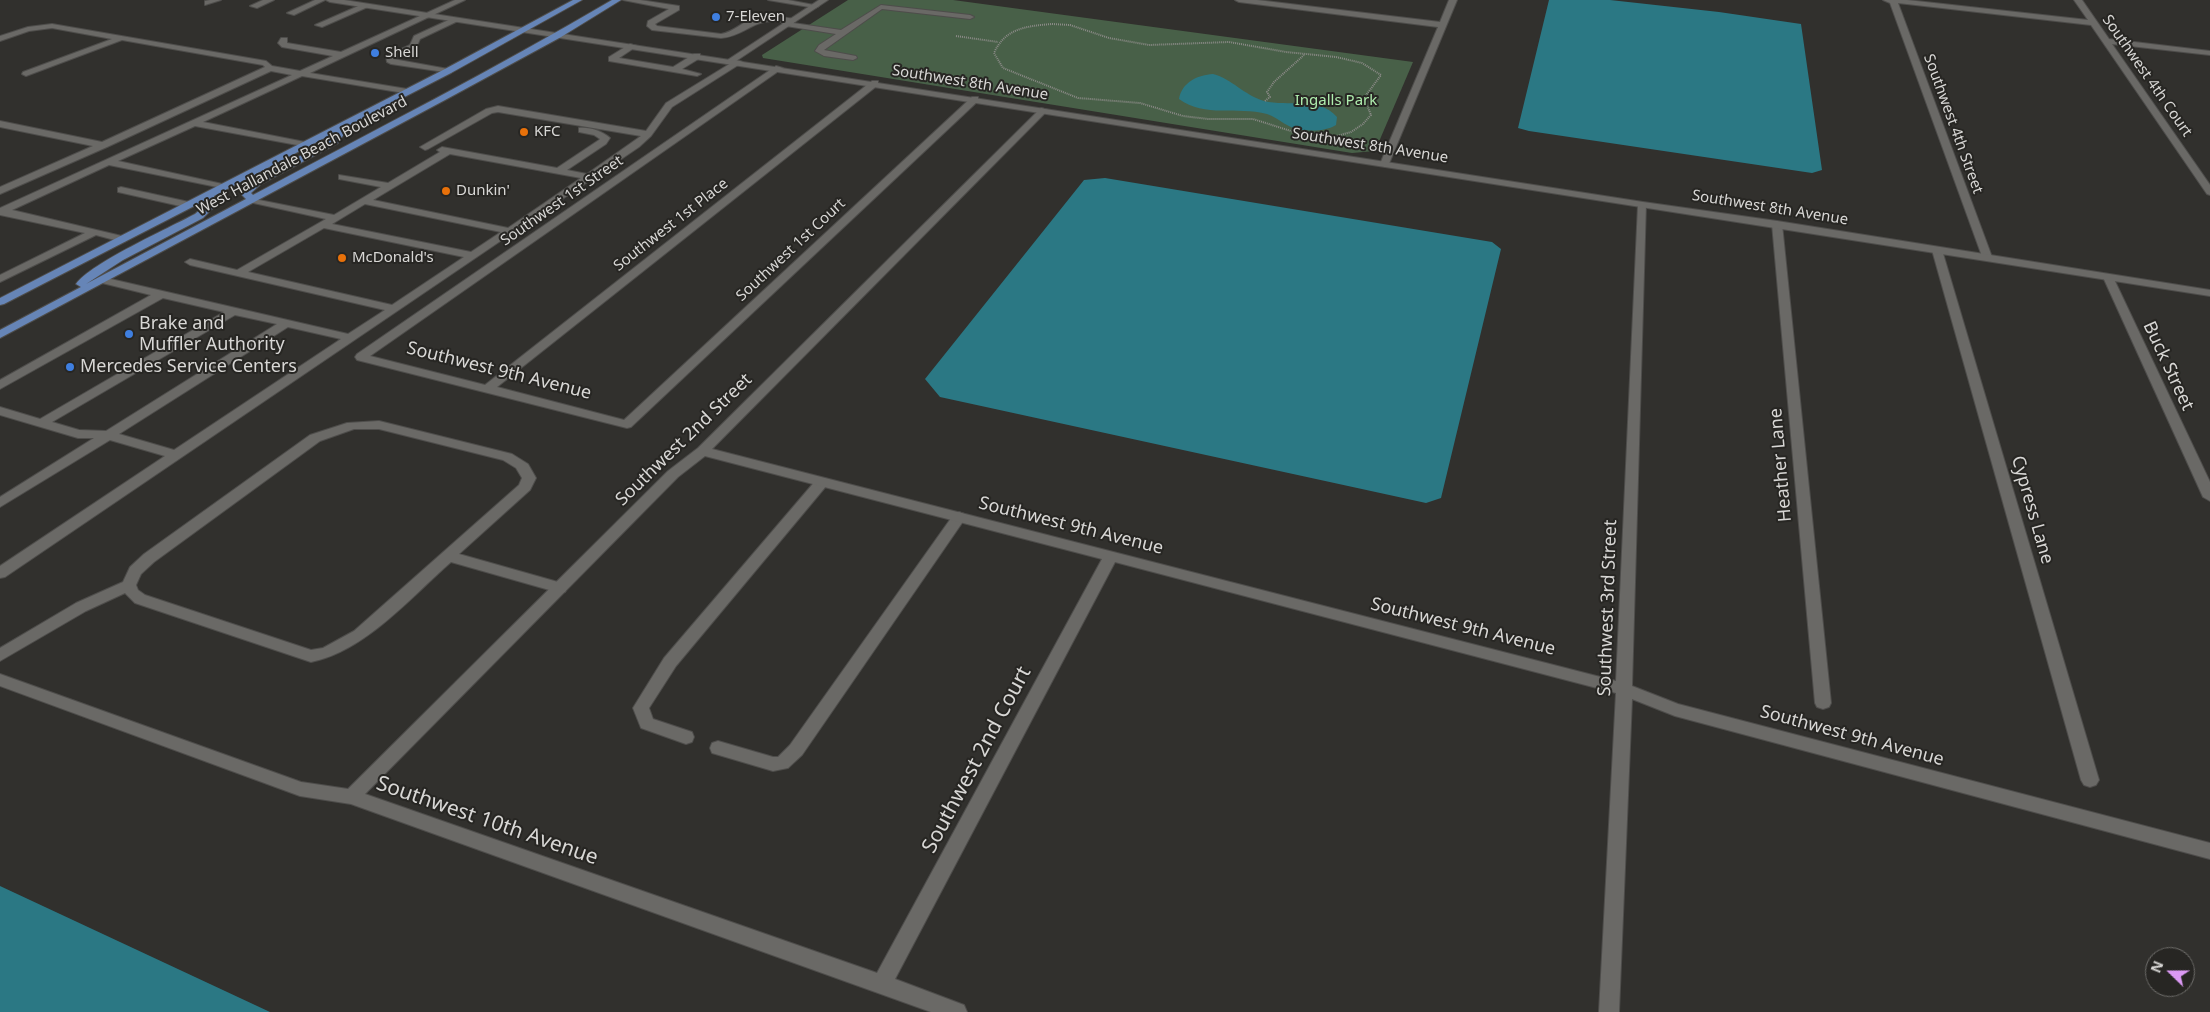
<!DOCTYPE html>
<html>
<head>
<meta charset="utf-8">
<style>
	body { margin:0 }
	#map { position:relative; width:2210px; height:1012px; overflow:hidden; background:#31302d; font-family:"Noto Sans",sans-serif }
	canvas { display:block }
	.north { position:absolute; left:2145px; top:947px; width:50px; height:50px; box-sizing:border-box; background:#272623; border:1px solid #6e6d6a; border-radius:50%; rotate:292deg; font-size:14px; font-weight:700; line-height:20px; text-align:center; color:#d8d7d5 }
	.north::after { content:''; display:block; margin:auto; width:18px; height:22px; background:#dc99f4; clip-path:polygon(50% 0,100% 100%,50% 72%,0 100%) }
</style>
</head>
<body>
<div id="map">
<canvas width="2210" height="1012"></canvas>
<div class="north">N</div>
</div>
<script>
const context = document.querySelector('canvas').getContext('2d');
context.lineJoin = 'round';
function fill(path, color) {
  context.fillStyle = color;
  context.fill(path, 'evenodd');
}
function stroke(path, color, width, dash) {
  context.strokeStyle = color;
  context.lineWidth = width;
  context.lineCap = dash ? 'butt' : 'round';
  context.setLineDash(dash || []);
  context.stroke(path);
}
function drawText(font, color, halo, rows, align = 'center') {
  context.font = font + ' "Noto Sans",sans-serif';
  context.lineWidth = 4;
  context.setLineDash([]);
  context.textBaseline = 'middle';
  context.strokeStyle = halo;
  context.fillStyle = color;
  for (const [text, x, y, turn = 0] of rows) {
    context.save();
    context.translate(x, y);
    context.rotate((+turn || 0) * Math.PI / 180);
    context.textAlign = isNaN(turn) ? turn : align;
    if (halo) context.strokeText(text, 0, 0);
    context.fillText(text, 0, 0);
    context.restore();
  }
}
const green = new Path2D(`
	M848 0H953L1413 62 1375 151 1352 153 763 58 762 55Z`);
const water = new Path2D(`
	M1549 0H1610L1719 12 1801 24 1822 170 1812 173 1529 131 1518 128Z
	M1213 74C1232 79 1244 95 1264 101 1288 107 1319 96 1337 117L1336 125C1326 131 1314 131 1302 130 1288 129 1279 118 1267 114 1237 106 1205 118 1179 99 1182 82 1198 75 1213 74Z
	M1105 178 1492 242 1501 249 1441 498 1426 503 940 397 925 379 1084 180Z
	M0 886 270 1012H0Z`);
const path = new Path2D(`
	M1052 24 1070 25 1109 38 1149 45 1229 42 1286 52 1336 57 1362 63 1381 75 1364 98 1371 115 1363 124 1351 132 1337 136H1318L1294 132 1253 119H1208L1183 116 1140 103 1078 98 1003 68 994 53C1005 28 1027 26 1052 24Z
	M956 36 998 42
	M1265 101 1270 97 1267 92 1274 82 1304 55`);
const service = new Path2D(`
	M210 0H221L205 5V1Z
	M263 0H274L257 8 250 6Z
	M315 0H325L294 15 287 13Z
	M455 0H465L310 73 407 89 410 90V94L302 76 203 122 305 142 310 145 308 147 195 126 118 161 227 185V189L109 165 12 210 126 237V241L122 242 96 235 0 282V275L85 233 0 215V208L292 75 271 71 107 147 0 194V187L93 146 0 127V121L102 142 265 67 263 65 122 40 26 76 22 74 23 72 112 39 52 28 29 31 0 41V36L28 27 52 24 266 61 272 66 300 71 333 56 282 47 278 43 281 38H287V43L341 52Z
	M623 0H640L679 6V10L655 24 657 26 721 34C734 32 742 22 754 18 767 14 782 17 795 19L796 21 793 23 841 30 881 5 970 15 974 17 970 19 882 9 824 50 856 56 857 58 853 60 824 56 815 51 819 45 836 34 786 26 782 24 784 22C751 17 749 35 721 38L652 30 647 26 648 21 669 9Z
	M768 0H788L819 6 815 8Z
	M363 4 370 6 322 27 315 25Z
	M453 18 460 20 420 39 416 48 393 59 448 69H451V73L391 64 387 62 386 56 410 45 414 36Z
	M630 44 637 46 619 58 673 67 694 54H700V58L682 69 701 74 697 76 609 61V57Z
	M736 60 743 62 672 107 651 136 639 147 5 577 0 578V566L165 456 110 440 0 507V497L94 438H78L0 415V407L40 419 224 312 163 298 0 389V380L151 295 98 282 97 280 98 278 102 277 348 334 385 310 190 265 185 262 190 259 237 270 326 219 249 202V198L334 215 381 187 339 179V175L388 183 440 152 437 150 442 147 557 168 599 140 600 139 594 135 579 132V128C590 127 602 131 610 138L606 144 567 170 587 174 641 136 498 112 492 113 428 149 425 150 420 147 486 109 498 106 646 131 666 103ZM450 154 581 178 508 228 373 200ZM365 204 501 232 471 252 332 224ZM324 228 464 257 392 305 248 272ZM235 315 277 324 106 431 79 430 52 422ZM288 327 341 339 174 450 119 434Z
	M121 187 189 202 194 205 189 208 118 192V188Z
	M1777 221 1782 224 1831 703 1829 707 1823 709 1817 707 1815 703 1772 224Z
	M1937 247 1942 250 2099 780 2096 785 2090 787 2084 785 2081 780 1932 250Z
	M2108 274 2113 277 2210 482V501L2203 497 2103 277Z
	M379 421 512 454 528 464 536 478 530 490 459 554 565 584 567 588 565 592 560 593 451 562C411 597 364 652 311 662L135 603 125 593 86 611 0 661V648L76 603 123 582 130 567 144 554 310 435 347 423ZM354 429H379L503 460 516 468 522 478 519 485 354 631 323 648 311 650 145 595 138 590 136 585 141 574 154 562 320 441Z
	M822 478 827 479 829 482 827 485 676 666 649 708 653 719 692 732 694 737 692 742 686 744 641 728 633 708 664 658 817 479Z
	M959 512 964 514 966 517 964 520 802 755 788 768 773 771 712 753 710 748 712 743 718 741 773 757H778L790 745 954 514Z`);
const minor = new Path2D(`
	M819 0H828L733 63 726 61Z
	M1235 0H1257L1440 22 1449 0H1457L1388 166 1385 167 1380 164 1438 27 1239 2Z
	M1883 0H1907L2088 20 2074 0H2082L2109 39 2210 51V55L2112 44 2210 185V195L2207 194 2091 25 1898 3 1992 257 1991 259H1983L1890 3Z
	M776 66 783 68 370 356 485 385 872 81H878V85L497 387 624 420 972 97H978V101L631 427 627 428 357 360 355 357 357 354Z
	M1041 108 1048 110 712 449 1616 681 1638 205 1640 203H1646L1632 686 1678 704 2210 843V859L1675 716 1632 699 1619 1012H1599L1616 693 1115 562 895 979 964 1005 967 1012H931L351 804 300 796 0 686V674L301 782 348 789 668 471 698 448ZM705 456 1102 559 877 973 365 794 678 477Z`);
const tertiary = new Path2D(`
	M326 0H344L1643 202 1777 221 2210 290V296L330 2Z`);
const primary = new Path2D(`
	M573 0H582L451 73 350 125 338 143 261 184 251 193 253 195C373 131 495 69 612 0H621L561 37 445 100 0 338V330L81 287 76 284C91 263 169 228 195 214L204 206V201L4 304 0 305V298L445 69ZM336 132 332 139 255 180 240 193 246 199 86 284 123 260 203 218 214 207V196Z`);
const markers = [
	[716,17,5,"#3f7fe0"],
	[375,53,5,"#3f7fe0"],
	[524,132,5,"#e8710a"],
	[446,191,5,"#e8710a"],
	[342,258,5,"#e8710a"],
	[129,334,5,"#3f7fe0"],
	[70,367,5,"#3f7fe0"]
];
const farPoinames = [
	["7-Eleven",726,17],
	["Shell",385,53],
	["KFC",534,132],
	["Dunkin'",456,191],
	["McDonald's",352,258]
];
const farStreetnames = [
	["Southwest 4th Court",2147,76,55],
	["Southwest 8th Avenue",970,83,9],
	["Southwest 4th Street",1953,124,70],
	["Southwest 8th Avenue",1370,146,9],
	["West Hallandale Beach Boulevard",302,156,-28],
	["Southwest 1st Street",562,201,-35],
	["Southwest 8th Avenue",1770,208,9],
	["Southwest 1st Place",671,225,-38],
	["Southwest 1st Court",791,250,-43]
];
const farParknames = [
	["Ingalls Park",1336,101]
];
const poiNames = [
	["Brake and",139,324],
	["Muffler Authority",139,345],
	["Mercedes Service Centers",80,367]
];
const streetNames = [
	["Buck Street",2168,366,65],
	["Southwest 9th Avenue",499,371,14],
	["Southwest 2nd Street",684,440,-44],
	["Heather Lane",1781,465,-95],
	["Cypress Lane",2032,510,74],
	["Southwest 9th Avenue",1071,526,14],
	["Southwest 3rd Street",1608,608,-88],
	["Southwest 9th Avenue",1463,627,14],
	["Southwest 9th Avenue",1852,736,15]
];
const nearStreetnames = [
	["Southwest 2nd Court",977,760,-62],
	["Southwest 10th Avenue",487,821,19]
];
fill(green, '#486048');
fill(water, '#2b7884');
stroke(service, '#4e4d4b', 2);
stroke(minor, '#4e4d4b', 2);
stroke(tertiary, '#4e4d4b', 2);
stroke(primary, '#4e4d4b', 2);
stroke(path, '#8c8b88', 2, [1, 1]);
fill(service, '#6a6966');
fill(minor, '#6a6966');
fill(tertiary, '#6a6966');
fill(primary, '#6685b7');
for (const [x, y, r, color] of markers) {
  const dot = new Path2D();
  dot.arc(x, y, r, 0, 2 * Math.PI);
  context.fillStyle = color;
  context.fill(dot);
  stroke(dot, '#272623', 2);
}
drawText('15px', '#d8d7d5', '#272623', farPoinames, 'left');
drawText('15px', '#d8d7d5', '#272623', farStreetnames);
drawText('15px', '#afedae', '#272623', farParknames);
drawText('18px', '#d8d7d5', '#272623', poiNames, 'left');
drawText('18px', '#d8d7d5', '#272623', streetNames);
drawText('21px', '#d8d7d5', '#272623', nearStreetnames);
</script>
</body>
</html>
